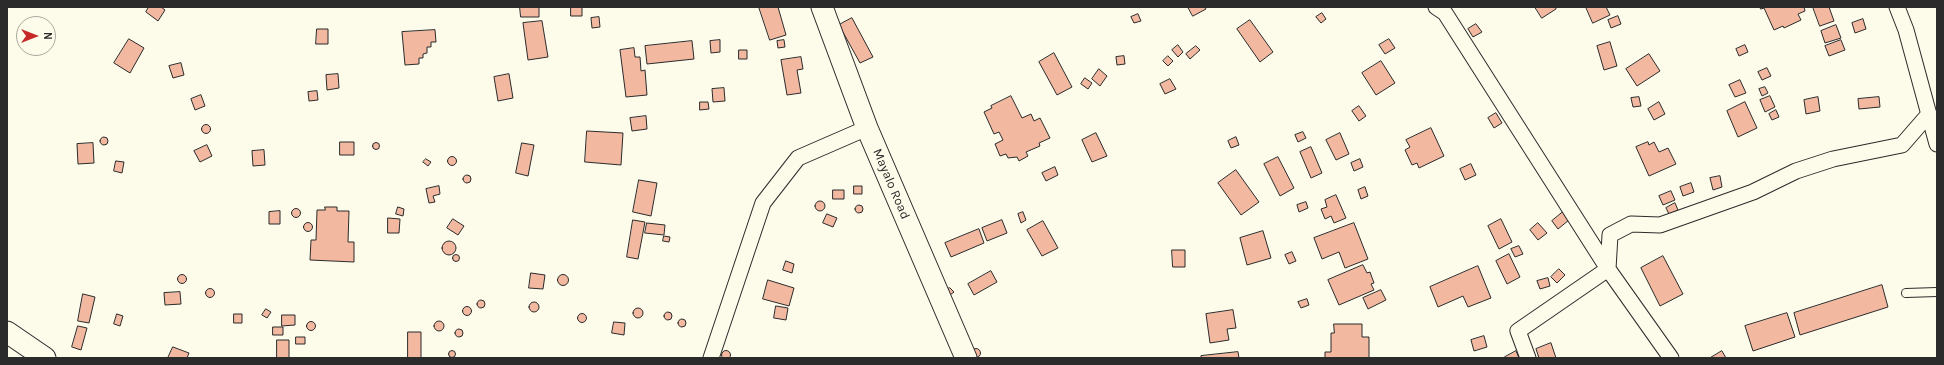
<!DOCTYPE html>
<html>
<head>
<meta charset="utf-8">
<style>
	body { margin:0 }
	#map { position:relative; width:1944px; height:365px; overflow:hidden; background:#fdfbea; font-family:Karla,sans-serif }
	canvas { display:block }
	.frame { position:absolute; inset:0; border:8px solid #2b2b2b; pointer-events:none }
	.north { position:absolute; left:16px; top:16px; width:40px; height:40px; box-sizing:border-box; background:#fdfbea; border:1px solid #a9a89e; border-radius:50%; rotate:90deg; font-size:11px; font-weight:700; line-height:16px; text-align:center; color:#2b2b2b }
	.north::after { content:''; display:block; margin:auto; width:14px; height:18px; background:#c62828; clip-path:polygon(50% 0,100% 100%,50% 72%,0 100%) }
</style>
</head>
<body>
<div id="map">
<canvas width="1944" height="365"></canvas>
<div class="frame"></div>
<div class="north">N</div>
</div>
<script>
const context = document.querySelector('canvas').getContext('2d');
context.lineJoin = 'round';
function fill(path, color) {
  context.fillStyle = color;
  context.fill(path, 'evenodd');
}
function stroke(path, color, width, dash) {
  context.strokeStyle = color;
  context.lineWidth = width;
  context.lineCap = dash ? 'butt' : 'round';
  context.setLineDash(dash || []);
  context.stroke(path);
}
function drawText(font, color, halo, rows, align = 'center') {
  context.font = font + ' Karla,sans-serif';
  context.lineWidth = 3;
  context.setLineDash([]);
  context.textBaseline = 'middle';
  context.strokeStyle = halo;
  context.fillStyle = color;
  for (const [text, x, y, turn = 0] of rows) {
    context.save();
    context.translate(x, y);
    context.rotate((+turn || 0) * Math.PI / 180);
    context.textAlign = isNaN(turn) ? turn : align;
    if (halo) context.strokeText(text, 0, 0);
    context.fillText(text, 0, 0);
    context.restore();
  }
}
const building = new Path2D(`
	M149 7H161L165 10 158 21 146 12Z
	M520 7H539V17H521Z
	M571 7H582V16H571Z
	M759 7H778L786 35 770 40Z
	M1188 7H1205L1206 9 1193 16Z
	M1535 7H1556V9L1542 18Z
	M1586 7H1606L1610 15 1593 23Z
	M1760 7H1804L1805 11 1798 14 1801 20 1784 28 1783 26 1774 30 1764 8 1761 9Z
	M1813 7H1829L1834 21 1820 26Z
	M1322 13 1326 19 1321 23 1316 17Z
	M1138 14 1141 21 1134 23 1131 17Z
	M1618 16 1621 24 1611 28 1608 20Z
	M599 17 600 27 592 28 591 18Z
	M852 18 873 57 860 63 839 25Z
	M1863 19 1866 29 1855 33 1852 23Z
	M1250 20 1273 52 1260 62 1237 29Z
	M542 21 548 57 528 60 523 23Z
	M1476 24 1482 32 1473 37 1468 29Z
	M1836 25 1841 38 1825 43 1821 31Z
	M317 29H328V44H316Z
	M435 30 436 42H431V47H427V53L423 54V58H419V64L405 65 402 32Z
	M129 39 144 48 130 73 114 63Z
	M1389 39 1395 48 1385 54 1379 45Z
	M720 40V52L711 53 710 41Z
	M784 40 785 47 778 48 777 41Z
	M1841 40 1845 50 1829 56 1825 46Z
	M692 41 694 59 647 64 645 46Z
	M1610 42 1617 66 1604 70 1597 46Z
	M1178 45 1183 52 1178 57 1172 50Z
	M1745 45 1748 52 1739 56 1736 49Z
	M1196 46 1200 50 1190 59 1186 54Z
	M634 48 635 57H640L641 71 645 70 647 95 626 97 620 50Z
	M739 50H747V59H739Z
	M1054 53 1072 87 1057 95 1039 62Z
	M1649 54 1660 71 1637 86 1626 69Z
	M1124 56 1125 64 1117 65 1116 57Z
	M1168 56 1173 61 1168 66 1163 61Z
	M801 57 803 69 797 70 801 93 787 95 781 60Z
	M1381 61 1395 83 1376 95 1362 73Z
	M181 63 184 75 173 78 169 66Z
	M1767 68 1771 76 1762 80 1758 72Z
	M1099 69 1107 76 1100 86 1092 79Z
	M338 74 339 88 327 90 326 75Z
	M509 74 513 98 498 101 494 77Z
	M1085 78 1092 83 1088 89 1081 84Z
	M1170 79 1176 89 1165 94 1160 84Z
	M1740 80 1746 93 1735 97 1729 85Z
	M1765 87 1768 93 1762 96 1759 89Z
	M724 88 725 101 713 102 712 89Z
	M317 91 318 100 309 101 308 92Z
	M201 95 205 106 195 110 191 99Z
	M1011 96 1022 118 1031 114 1034 121 1040 118 1050 138 1039 143 1040 146 1026 152 1028 156 1019 161 1017 157 1008 158 1006 154 1000 156 995 144 1003 140 999 132 994 134 984 112 992 108 991 106Z
	M1770 96 1775 107 1765 112 1760 100Z
	M1639 97 1641 106 1633 107 1631 98Z
	M1818 97 1820 111 1806 114 1804 100Z
	M1879 97 1880 107 1859 109 1858 99Z
	M700 102H708L709 109 700 110Z
	M1659 102 1665 114 1654 120 1648 109Z
	M1745 102 1757 128 1738 137 1727 111Z
	M1359 106 1366 116 1359 121 1352 111Z
	M1776 110 1779 117 1772 120 1769 114Z
	M1496 113 1502 123 1494 128 1488 118Z
	M646 116 647 129 632 131 630 118Z
	M201.5 129a4.5 4.5 0 1 1 9 0a4.5 4.5 0 1 1-9 0Z
	M1431 128 1444 156 1419 168 1417 163 1412 165 1405 150 1410 147 1406 140Z
	M587 131 623 133 621 165 585 162Z
	M1303 132 1306 138 1298 142 1295 135Z
	M1096 133 1107 156 1092 162 1082 140Z
	M1340 133 1349 154 1336 160 1326 140Z
	M1236 137 1239 145 1231 148 1228 141Z
	M100 141a4 4 0 1 1 8 0a4 4 0 1 1-8 0Z
	M340 142H354V155H340Z
	M1648 142 1649 145 1654 142 1659 152 1668 148 1676 164 1649 176 1636 147Z
	M372.5 146a3.5 3.5 0 1 1 7 0a3.5 3.5 0 1 1-7 0Z
	M93 143 94 163 78 164 77 144Z
	M522 143 534 145 528 176 516 173Z
	M207 145 212 156 200 162 194 151Z
	M1311 147 1322 173 1311 178 1300 152Z
	M264 150 265 165 253 166 252 151Z
	M447.5 161a4.5 4.5 0 1 1 9 0a4.5 4.5 0 1 1-9 0Z
	M1278 157 1294 188 1280 196 1264 164Z
	M426 159 431 162 428 166 423 162Z
	M1360 159 1363 167 1354 171 1351 163Z
	M116 161 124 162 122 173 114 171Z
	M1471 164 1476 175 1465 180 1460 169Z
	M1055 167 1058 175 1046 181 1042 173Z
	M1236 170 1259 202 1241 215 1218 183Z
	M463 179a4 4 0 1 1 8 0a4 4 0 1 1-8 0Z
	M1720 176 1722 187 1713 190 1710 178Z
	M639 180 657 183 651 216 633 212Z
	M1691 183 1694 192 1683 196 1680 187Z
	M439 186 440 194 433 196 435 202 429 203 426 189Z
	M854 186H862V194H854Z
	M1365 187 1368 196 1361 199 1358 190Z
	M833 190H844V199H833Z
	M1671 191 1675 200 1663 205 1659 196Z
	M1336 195 1346 218 1334 223 1331 216 1325 219 1321 209 1327 207 1325 200Z
	M815 206a5 5 0 1 1 10 0a5 5 0 1 1-10 0Z
	M1306 202 1308 208 1299 212 1297 205Z
	M1675 203 1678 210 1669 214 1666 208Z
	M855 209a4 4 0 1 1 8 0a4 4 0 1 1-8 0Z
	M325 207H337V211H349L348 242H354V262L310 260 311 240H316L317 210H325Z
	M398 207 404 209 403 216 396 214Z
	M291.5 213a4.5 4.5 0 1 1 9 0a4.5 4.5 0 1 1-9 0Z
	M280 211V224H269V212Z
	M1023 212 1026 220 1021 223 1018 214Z
	M1563 212 1569 220 1558 229 1552 221Z
	M827 214 837 218 833 227 823 223Z
	M388 218 400 219 399 233H388Z
	M453 219 464 226 458 235 447 228Z
	M1501 219 1512 242 1499 249 1488 226Z
	M633 220 645 222 638 259 627 257Z
	M1002 220 1007 233 987 241 982 228Z
	M1043 221 1058 248 1042 256 1027 230Z
	M303.5 227a4.5 4.5 0 1 1 9 0a4.5 4.5 0 1 1-9 0Z
	M647 223 665 225 664 235 645 233Z
	M1354 223 1368 259 1345 268 1339 252 1322 259 1314 238Z
	M1538 223 1547 233 1538 240 1530 230Z
	M979 229 984 243 951 257 945 243Z
	M1263 231 1271 258 1247 265 1240 238Z
	M664 236 670 237 669 242 663 241Z
	M442 248a7 7 0 1 1 14 0a7 7 0 1 1-14 0Z
	M1519 246 1523 254 1515 257 1511 249Z
	M1172 250H1185V267H1173Z
	M1292 252 1296 261 1289 264 1285 255Z
	M1509 254 1520 277 1507 284 1496 261Z
	M452.5 258a3.5 3.5 0 1 1 7 0a3.5 3.5 0 1 1-7 0Z
	M1663 256 1683 294 1660 306 1641 268Z
	M786 261 794 264 792 273 783 270Z
	M1363 265 1367 273 1370 272 1374 283 1371 284 1374 290 1339 305 1328 280Z
	M1478 266 1491 298 1468 307 1463 296 1438 307 1430 287Z
	M1559 269 1565 275 1557 283 1551 277Z
	M991 271 997 282 974 295 968 284Z
	M531 273 545 275 543 289 529 288Z
	M177.5 279a4.5 4.5 0 1 1 9 0a4.5 4.5 0 1 1-9 0Z
	M557.5 280a5.5 5.5 0 1 1 11 0a5.5 5.5 0 1 1-11 0Z
	M1548 278 1550 286 1540 289 1537 281Z
	M768 280 794 288 789 306 763 299Z
	M1882 285 1888 307 1800 335 1794 313Z
	M950 288 954 292 950 295 947 289Z
	M205.5 293a4.5 4.5 0 1 1 9 0a4.5 4.5 0 1 1-9 0Z
	M1381 290 1386 300 1368 309 1363 298Z
	M180 292 181 304 165 305 164 293Z
	M83 294 95 297 89 323 78 321Z
	M1307 299 1309 305 1301 308 1298 302Z
	M477 304a4 4 0 1 1 8 0a4 4 0 1 1-8 0Z
	M529 307a5 5 0 1 1 10 0a5 5 0 1 1-10 0Z
	M776 306 788 308 786 320 774 318Z
	M462.5 311a4.5 4.5 0 1 1 9 0a4.5 4.5 0 1 1-9 0Z
	M633 313a5 5 0 1 1 10 0a5 5 0 1 1-10 0Z
	M266 309 271 312 267 318 262 315Z
	M1233 310 1236 328 1227 329 1229 340 1210 343 1206 314Z
	M664 316a4 4 0 1 1 8 0a4 4 0 1 1-8 0Z
	M1787 313 1795 337 1753 351 1745 326Z
	M577.5 318a4.5 4.5 0 1 1 9 0a4.5 4.5 0 1 1-9 0Z
	M117 314 123 316 120 326 114 324Z
	M234 314H242V323H234Z
	M282 315H295V325L282 326Z
	M678 323a4 4 0 1 1 8 0a4 4 0 1 1-8 0Z
	M434 326a5 5 0 1 1 10 0a5 5 0 1 1-10 0Z
	M306.5 326a4.5 4.5 0 1 1 9 0a4.5 4.5 0 1 1-9 0Z
	M614 322 625 323 624 335 612 333Z
	M1334 324H1362V337H1369V358H1325V352H1331V333H1334Z
	M78 326 87 328 81 350 72 347Z
	M273 327H283V335H273Z
	M455 333a4 4 0 1 1 8 0a4 4 0 1 1-8 0Z
	M408 332H421V358H408Z
	M1484 336 1487 347 1474 351 1471 340Z
	M296 337H305V344H296Z
	M277 340H289V358H277Z
	M1551 343 1556 358H1539L1536 349Z
	M173 347 189 353 187 358H168Z
	M971.5 353a4.5 4.5 0 1 1 9 0a4.5 4.5 0 1 1-9 0Z
	M721.5 355a4.5 4.5 0 1 1 9 0a4.5 4.5 0 1 1-9 0Z
	M448.5 354a3.5 3.5 0 1 1 7 0a3.5 3.5 0 1 1-7 0Z
	M1516 351 1519 358H1506L1505 357Z
	M1722 351 1726 358H1710Z
	M1238 352 1239 358H1201V356Z`);
const lane = new Path2D(`
	M1906 293 1937 292`);
const street = new Path2D(`
	M1436 7 1445 13 1608 269 1671 358
	M1897 7 1906 30 1937 144
	M711 358 763 203 798 158 867 128
	M1528 358 1518 331 1608 269 1610 235 1631 224 1660 225 1753 192 1796 171 1833 159 1902 145 1929 114`);
const secondary = new Path2D(`
	M822 7 867 128 966 358
	M7 332 45 358`);
const streetNames = [
	["Mayalo Road",891,184,67]
];
fill(building, '#f2b8a0');
stroke(building, '#2b2b2b', 1);
stroke(lane, '#2b2b2b', 10);
stroke(street, '#2b2b2b', 17);
stroke(secondary, '#2b2b2b', 23);
stroke(lane, '#fdfbea', 8);
stroke(street, '#fdfbea', 15);
stroke(secondary, '#fdfbea', 21);
drawText('13px', '#2b2b2b', '#fdfbea', streetNames);
</script>
</body>
</html>
